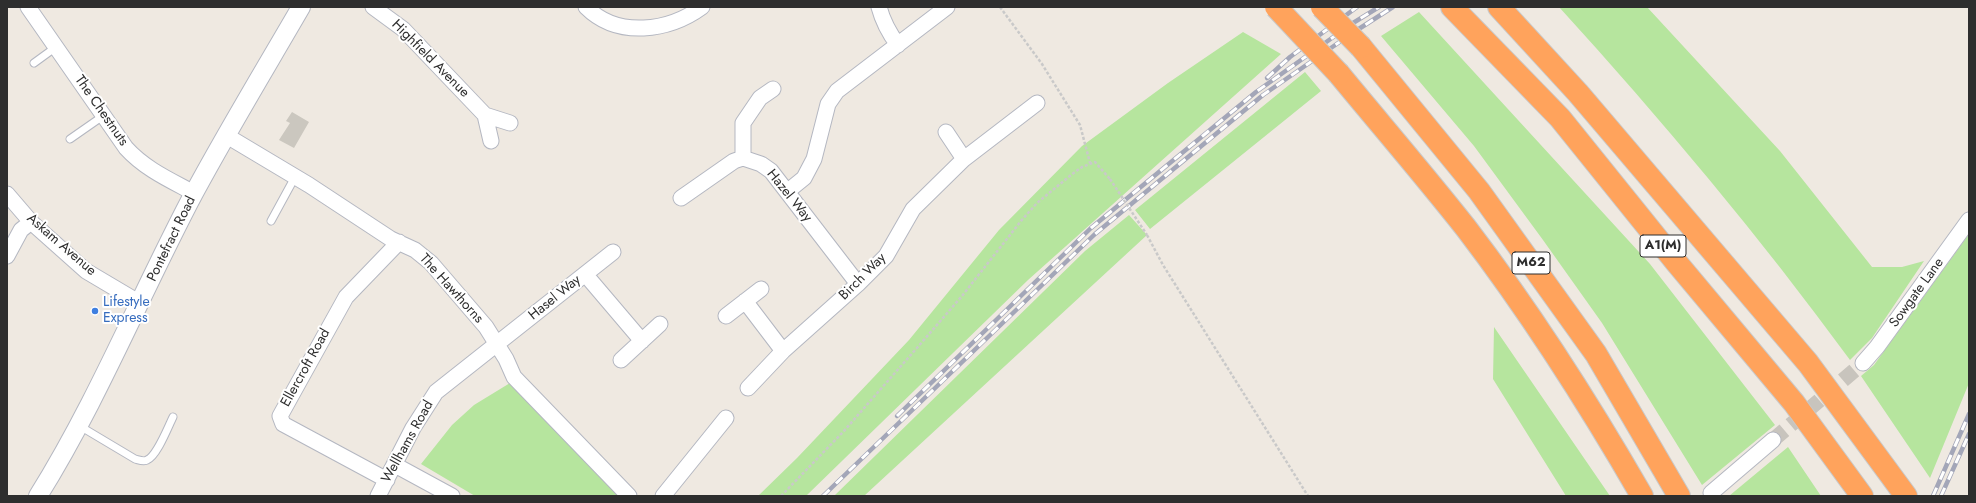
<!DOCTYPE html>
<html>
<head>
<meta charset="utf-8">
<style>
	body { margin:0 }
	#map { position:relative; width:1976px; height:503px; overflow:hidden; background:#efe9e1; font-family:Jost,sans-serif }
	canvas { display:block }
	.frame { position:absolute; inset:0; border:8px solid #2e2e2e; pointer-events:none }
</style>
</head>
<body>
<div id="map">
<canvas width="1976" height="503"></canvas>
<div class="frame"></div>
</div>
<script>
const context = document.querySelector('canvas').getContext('2d');
context.lineJoin = 'round';
function fill(path, color) {
  context.fillStyle = color;
  context.fill(path, 'evenodd');
}
function stroke(path, color, width, dash) {
  context.strokeStyle = color;
  context.lineWidth = width;
  context.lineCap = dash ? 'butt' : 'round';
  context.setLineDash(dash || []);
  context.stroke(path);
}
function drawText(font, color, halo, rows, align = 'center') {
  context.font = font + ' Jost,sans-serif';
  context.lineWidth = 4;
  context.setLineDash([]);
  context.textBaseline = 'middle';
  context.strokeStyle = halo;
  context.fillStyle = color;
  for (const [text, x, y, turn = 0] of rows) {
    context.save();
    context.translate(x, y);
    context.rotate((+turn || 0) * Math.PI / 180);
    context.textAlign = isNaN(turn) ? turn : align;
    if (halo) context.strokeText(text, 0, 0);
    context.fillText(text, 0, 0);
    context.restore();
  }
}
const green = new Path2D(`
	M1559 7H1647L1780 151 1872 267H1902L1924 261 1872 338 1850 360C1760 237 1662 120 1559 7Z
	M1419 12 1650 264 1775 425 1702 485 1602 323 1543 240 1474 146 1381 36Z
	M1243 32 1281 54 1028 280 806 496H758L797 458 909 340 999 230 1082 146 1168 83Z
	M1305 72 1321 91 1150 229 1135 210Z
	M1129 215 1147 235 864 496H834L1085 251Z
	M1969 234V383L1930 478 1861 376 1874 365Z
	M1494 327 1610 496H1566L1493 379Z
	M510 383 619 496H475L421 464 452 425 474 405Z
	M1788 447 1821 496H1729Z`);
const building = new Path2D(`
	M292 112 309 122 294 148 279 140 290 123 286 121Z`);
const minorTunnel = new Path2D(`
	M1773 440 1863 363`);
const path = new Path2D(`
	M1000 7 1042 64 1080 125 1090 163
	M1147 235 1163 265 1308 496
	M781 496 843 432 923 341 962 296 1021 221 1037 203 1071 175 1082 167 1095 162 1110 179`);
const service = new Path2D(`
	M34 63 56 47
	M70 139 103 116
	M271 221 295 177
	M78 425 135 459C139 460 144 462 147 460 157 456 168 427 173 417`);
const minor = new Path2D(`
	M28 7 126 148C145 169 170 180 194 193
	M373 7 403 29 485 115 510 123
	M586 7C618 39 669 31 702 7
	M879 7C883 22 889 33 898 45
	M485 115 491 141
	M946 132 964 159
	M227 136 309 185 391 239 415 250 431 263 486 327 506 359 514 377 629 496
	M743 158V123L760 98 773 89
	M788 191 804 178 814 159 828 104 837 91 947 7
	M7 194 31 222 86 271 140 303
	M681 198 734 161 743 158 761 164 771 171 858 284
	M7 256 21 230 31 222
	M585 274 642 341
	M745 301 783 351
	M726 316 761 289
	M621 360 660 324
	M1863 363 1877 347 1969 220
	M748 388 783 351 858 284 886 256 913 209 964 159 1037 103
	M395 465 452 496
	M387 480 283 424 280 416 346 297 399 242
	M1711 493 1773 440
	M378 496 413 428 436 392 613 252
	M663 496 726 418`);
const tertiary = new Path2D(`
	M38 496C98 400 141 293 194 193 228 130 265 69 301 7`);
const motorway = new Path2D(`
	M1452 7 1560 118 1676 262 1794 403 1862 496
	M1499 7 1578 93 1808 363 1906 496
	M1361 47 1479 191 1596 354 1679 496
	M1339 74C1381 125 1425 176 1466 228 1531 313 1589 404 1642 496`);
const rail = new Path2D(`
	M1267 78 1290 57 1357 7
	M897 416 1091 228 1256 92 1353 23 1379 7
	M823 496 1095 234 1263 95 1354 32 1393 7
	M1933 496 1969 414
	M1941 496 1969 434`);
const pathBridge = new Path2D(`
	M1110 179 1147 235`);
const motorwayBridge = new Path2D(`
	M1276 7 1339 74
	M1322 7 1361 47`);
const markers = [
	[95,311,4,"#3f7fe0"]
];
const shields = [
	[1663,246,46],
	[1531,263,38]
];
const shieldNames = [
	["A1(M)",1663,246],
	["M62",1531,263]
];
const streetNames = [
	["Highfield Avenue",430,59,45],
	["The Chestnuts",101,111,55],
	["Hazel Way",789,196,51],
	["Pontefract Road",172,239,-64],
	["Askam Avenue",61,245,41],
	["Birch Way",863,277,-45],
	["The Hawthorns",451,289,48],
	["Sowgate Lane",1917,293,-54],
	["Hasel Way",555,298,-39],
	["Ellercroft Road",306,368,-61],
	["Wellhams Road",408,442,-61]
];
const shopNames = [
	["Lifestyle",103,303],
	["Express",103,319]
];
fill(green, '#b6e59e');
fill(building, '#cbc7bf');
stroke(minorTunnel, '#c8c4bd', 15, [15, 8]);
stroke(service, '#b4b7c1', 9);
stroke(minor, '#b4b7c1', 17);
stroke(tertiary, '#b4b7c1', 20);
stroke(motorway, '#c9c9c9', 24);
stroke(path, '#c9c9c9', 2.5, [3, 2]);
stroke(service, '#fff', 7);
stroke(minor, '#fff', 15);
stroke(tertiary, '#fff', 18);
stroke(motorway, '#ffa35c', 22);
stroke(rail, '#a3a6b8', 4.5);
stroke(rail, '#fff', 3, [9]);
stroke(motorwayBridge, '#c9c9c9', 24, []);
stroke(pathBridge, '#c9c9c9', 2.5, [3, 2]);
stroke(motorwayBridge, '#ffa35c', 22);
for (const [x, y, r, color] of markers) {
  const dot = new Path2D();
  dot.arc(x, y, r, 0, 2 * Math.PI);
  context.fillStyle = color;
  context.fill(dot);
  stroke(dot, '#fff', 1.5);
}
for (const [x, y, w] of shields) {
  const box = new Path2D();
  box.roundRect(x - w / 2, y - 11, w, 22, 3);
  context.fillStyle = '#fff';
  context.fill(box);
  stroke(box, '#2e2e2e', 1);
}
drawText('bold 13px', '#2e2e2e', null, shieldNames);
drawText('14px', '#2e2e2e', '#fff', streetNames);
drawText('14px', '#366cbe', '#fff', shopNames, 'left');
</script>
</body>
</html>
